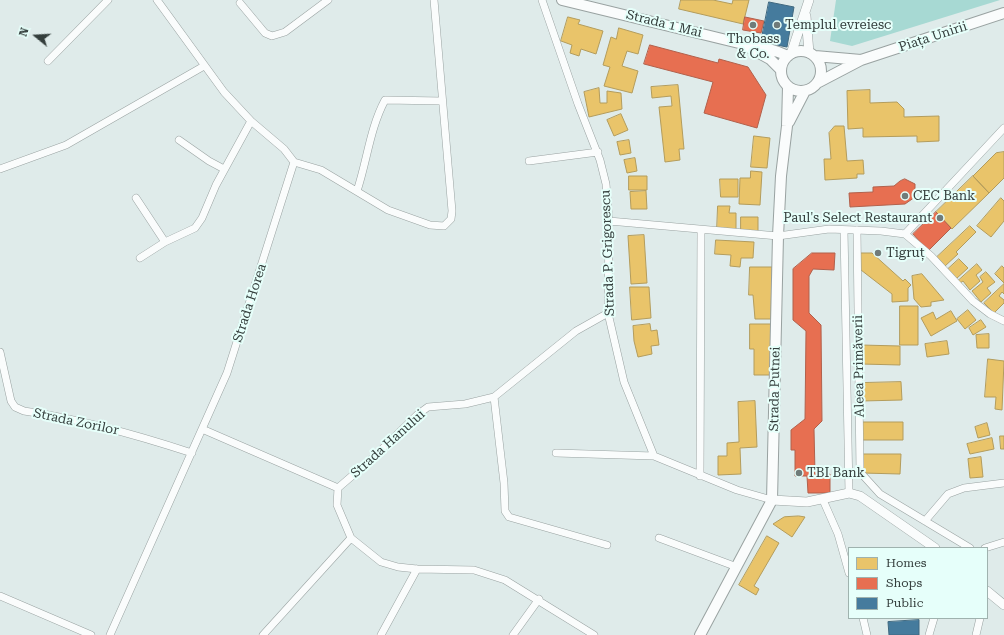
<!DOCTYPE html>
<html>
<head>
<meta charset="utf-8">
<style>
	body { margin:0 }
	#map { position:relative; width:1004px; height:635px; overflow:hidden; background:#dfebea; font-family:"Roboto Serif",serif }
	canvas { display:block }
	.legend { position:absolute; left:848px; top:547px; width:140px; height:72px; box-sizing:border-box; background:#e6fffa; border:1px solid #9fb2ae; margin:0; padding:5px 7px; list-style:none; font-size:12px; color:#343e3c }
	.legend li { display:flex; align-items:center; gap:8px; height:20px }
	.legend b { width:20px; border:1px solid #9fb2ae }
	.north { position:absolute; left:16px; top:16px; width:40px; height:40px; -webkit-text-stroke:3px #e6fffa; paint-order:stroke; rotate:288deg; font-size:11px; font-weight:700; line-height:16px; text-align:center; color:#343e3c }
	.north::after { content:''; display:block; margin:auto; width:14px; height:18px; background:#343e3c; clip-path:polygon(50% 0,100% 100%,50% 72%,0 100%) }
</style>
</head>
<body>
<div id="map">
<canvas width="1004" height="635"></canvas>
<ul class="legend">
<li><b style="height:11px;background:#e9c46a"></b>Homes</li>
<li><b style="height:11px;background:#e76f51"></b>Shops</li>
<li><b style="height:11px;background:#457b9d"></b>Public</li>
</ul>
<div class="north">N</div>
</div>
<script>
const context = document.querySelector('canvas').getContext('2d');
context.lineJoin = 'round';
function fill(path, color) {
  context.fillStyle = color;
  context.fill(path, 'evenodd');
}
function stroke(path, color, width, dash) {
  context.strokeStyle = color;
  context.lineWidth = width;
  context.lineCap = dash ? 'butt' : 'round';
  context.setLineDash(dash || []);
  context.stroke(path);
}
function drawText(font, color, halo, rows, align = 'center') {
  context.font = font + ' "Roboto Serif",serif';
  context.lineWidth = 4;
  context.setLineDash([]);
  context.textBaseline = 'middle';
  context.strokeStyle = halo;
  context.fillStyle = color;
  for (const [text, x, y, turn = 0] of rows) {
    context.save();
    context.translate(x, y);
    context.rotate((+turn || 0) * Math.PI / 180);
    context.textAlign = isNaN(turn) ? turn : align;
    if (halo) context.strokeText(text, 0, 0);
    context.fillText(text, 0, 0);
    context.restore();
  }
}
const green = new Path2D(`
	M836 0H1000L852 46 830 41Z`);
const homes = new Path2D(`
	M681 0H713L732 4 733 0H749L743 24 679 9Z
	M568 17 580 20 578 24 603 31 596 54 581 49 579 56 570 53 572 45 561 41Z
	M619 28 643 35 638 54 627 51 622 66 638 71 632 93 604 86 610 67 603 65 611 37 616 39Z
	M678 85 684 149H679L680 160 665 162 659 107 672 106 671 96 652 98 651 87Z
	M599 88 600 103H607V91L621 93 622 109 589 117 584 92Z
	M870 90V103L897 102 904 109V117L939 116V141L917 142V136L863 137V128L848 129 847 91Z
	M621 114 628 130 614 136 607 120Z
	M835 126H844L847 161 863 160 864 174H857V178L825 180 824 159H831L829 133Z
	M754 136 770 138 767 168 751 167Z
	M629 140 631 153 620 155 617 142Z
	M1004 152V178L989 193 973 176 996 153Z
	M635 158 637 171 627 173 624 160Z
	M751 171 762 172 760 205 739 204 740 178H750Z
	M629 176H647V190H629Z
	M973 176 989 193 952 229 936 212Z
	M720 179H738V197H721Z
	M646 191 647 209H631L630 192Z
	M1001 198 1004 201V221L991 237 977 226Z
	M718 206H730L729 213H736V230H717Z
	M741 217H758V231H741Z
	M970 226 976 232 956 252 958 254 945 266 937 257Z
	M644 235 647 283 631 284 628 236Z
	M716 240 754 242 753 258H741L740 267 730 266 731 255 715 254Z
	M861 253H872L903 281 905 279 911 285 908 288V301L892 302V294L861 270Z
	M959 259 968 268 956 279 947 270Z
	M977 264 982 270 976 275 980 281 970 290 963 281 960 283 958 281Z
	M1002 266 1004 268V283L995 274Z
	M750 267H772L771 319H755L753 295H749Z
	M986 272 995 282 987 288 991 293 981 302 972 291 983 282 980 277Z
	M922 274 944 300 931 302V306L921 307 914 299 912 276Z
	M1004 284V294L1002 292 999 296 1004 300V303L994 313 984 303Z
	M630 287H649L651 318 632 320Z
	M900 306H918V345H900Z
	M968 310 976 320 965 329 957 319Z
	M951 311 957 321 931 336 921 318 933 312 936 319Z
	M981 320 986 327 973 335 969 328Z
	M650 324 651 331 657 330 659 345 651 346 652 354 638 357 634 341 633 326Z
	M750 324H772V375H754V349H750Z
	M989 334V348H977L976 335Z
	M947 341 949 354 927 357 925 344Z
	M861 345 900 346V365L861 364Z
	M988 359 1004 361 1002 410 995 409 996 397H985Z
	M901 382 902 400 862 401V383Z
	M755 401 757 447 740 448 741 474 718 475V456H727V443L739 442 738 402Z
	M862 422H903V440H862Z
	M987 423 990 435 978 438 975 427Z
	M1000 436H1004V449H1001Z
	M992 438 994 449 970 454 967 444Z
	M862 454H901L900 474 862 473Z
	M981 457 983 477 970 478 968 459Z
	M799 516 805 517 792 537 773 524 784 517Z
	M767 536 779 543 754 586 759 589 756 595 739 585Z`);
const shops = new Path2D(`
	M745 17 764 21 761 33 743 30Z
	M650 45 718 63 719 59 748 67 766 95 757 128 704 113 713 82 644 64Z
	M905 179 915 184V197L905 204 850 207 849 193 873 192V187L894 186 900 181Z
	M936 212 951 228 928 251 913 234Z
	M812 253H835L834 270 813 269 809 276V313L821 325 822 421 814 429 815 474H830V493H808L807 476H795V450H791V430L805 419 806 331 793 320V269Z`);
const public = new Path2D(`
	M769 2 794 7 787 47 761 42Z
	M919 620V635H889L888 622Z`);
const minor = new Path2D(`
	M542 0 578 104 600 160 606 184 609 221 608 313 624 382 654 456 737 490 772 500
	M240 3 265 33 272 36 285 32 328 0
	M48 61 108 0
	M179 140 209 161 224 169
	M529 161 598 152
	M294 162 321 170 388 210 430 225 444 226 451 219 452 211 434 0
	M0 169 66 145 204 66
	M357 191C367 161 370 128 385 100L442 101
	M136 198 165 242
	M609 221 778 236 829 229 881 231 905 234 931 256 973 301 990 314 1004 321
	M844 230 849 493
	M857 230 860 472 880 494 970 548
	M905 234 1004 128
	M140 258 165 242 195 228 202 218 216 185 251 121
	M0 352 11 401 15 407 24 411C81 419 137 435 192 453
	M494 397 504 483 505 511 509 517 607 545
	M202 429 338 488 375 456 417 415 428 407 465 404 494 397 576 331 608 313
	M556 453 654 456
	M700 476 701 230
	M338 488 337 505 351 538 381 562 398 567 417 569 474 570 505 580 594 635
	M823 500 838 534 849 573
	M925 521 948 494 964 488 1004 483
	M659 538 737 567
	M985 548 1004 542
	M0 596 91 635
	M863 618 867 635
	M110 635 227 373 294 162 284 149 251 121 224 92 157 0
	M263 635 351 538
	M381 635 417 569
	M513 635 539 599
	M929 635 934 618
	M976 635 980 618`);
const tertiary = new Path2D(`
	M806 16 809 53
	M791 54 809 0
	M772 500 807 502 849 493 860 496 935 548
	M987 591 1004 605`);
const secondary = new Path2D(`
	M562 0 743 44C759 46 773 49 788 56
	M748 47 770 59 781 70
	M781 71a20 20 0 1 1 40 0a20 20 0 1 1-40 0Z
	M815 56 861 60
	M819 82 861 60 1004 13
	M789 122 805 91
	M700 635 772 500 778 236 781 176 787 126 788 87`);
const markers = [
	[753,25,4,"#707b79"],
	[777,25,4,"#707b79"],
	[905,196,4,"#707b79"],
	[940,218,4,"#707b79"],
	[878,253,4,"#707b79"],
	[799,473,4,"#707b79"]
];
const streetNames = [
	["Strada 1 Mai",664,24,14],
	["Piața Unirii",933,37,-18],
	["Strada P. Grigorescu",608,253,-92],
	["Strada Horea",250,303,-72],
	["Aleea Primăverii",859,366,-91],
	["Strada Putnei",775,389,-89],
	["Strada Zorilor",76,422,12],
	["Strada Hanului",388,444,-42]
];
const poiNames = [
	["Templul evreiesc",785,25],
	["Thobass",753,39,"center"],
	["& Co.",753,54,"center"],
	["CEC Bank",913,196],
	["Paul's Select Restaurant",932,218,"right"],
	["Tigruț",886,253],
	["TBI Bank",807,473]
];
fill(green, '#a7d9d3');
fill(homes, '#e9c46a');
stroke(homes, '#b39c5c', 1);
fill(shops, '#e76f51');
stroke(shops, '#b1604b', 1);
fill(public, '#457b9d');
stroke(public, '#406980', 1);
stroke(minor, '#99a2a1', 8);
stroke(tertiary, '#99a2a1', 10);
stroke(secondary, '#99a2a1', 12);
stroke(minor, '#fafcfc', 7);
stroke(tertiary, '#fafcfc', 9);
stroke(secondary, '#fafcfc', 10);
for (const [x, y, r, color] of markers) {
  const dot = new Path2D();
  dot.arc(x, y, r, 0, 2 * Math.PI);
  context.fillStyle = color;
  context.fill(dot);
  stroke(dot, '#e6fffa', 1.5);
}
drawText('13px', '#343e3c', '#e6fffa', streetNames);
drawText('13px', '#343e3c', '#e6fffa', poiNames, 'left');
</script>
</body>
</html>
